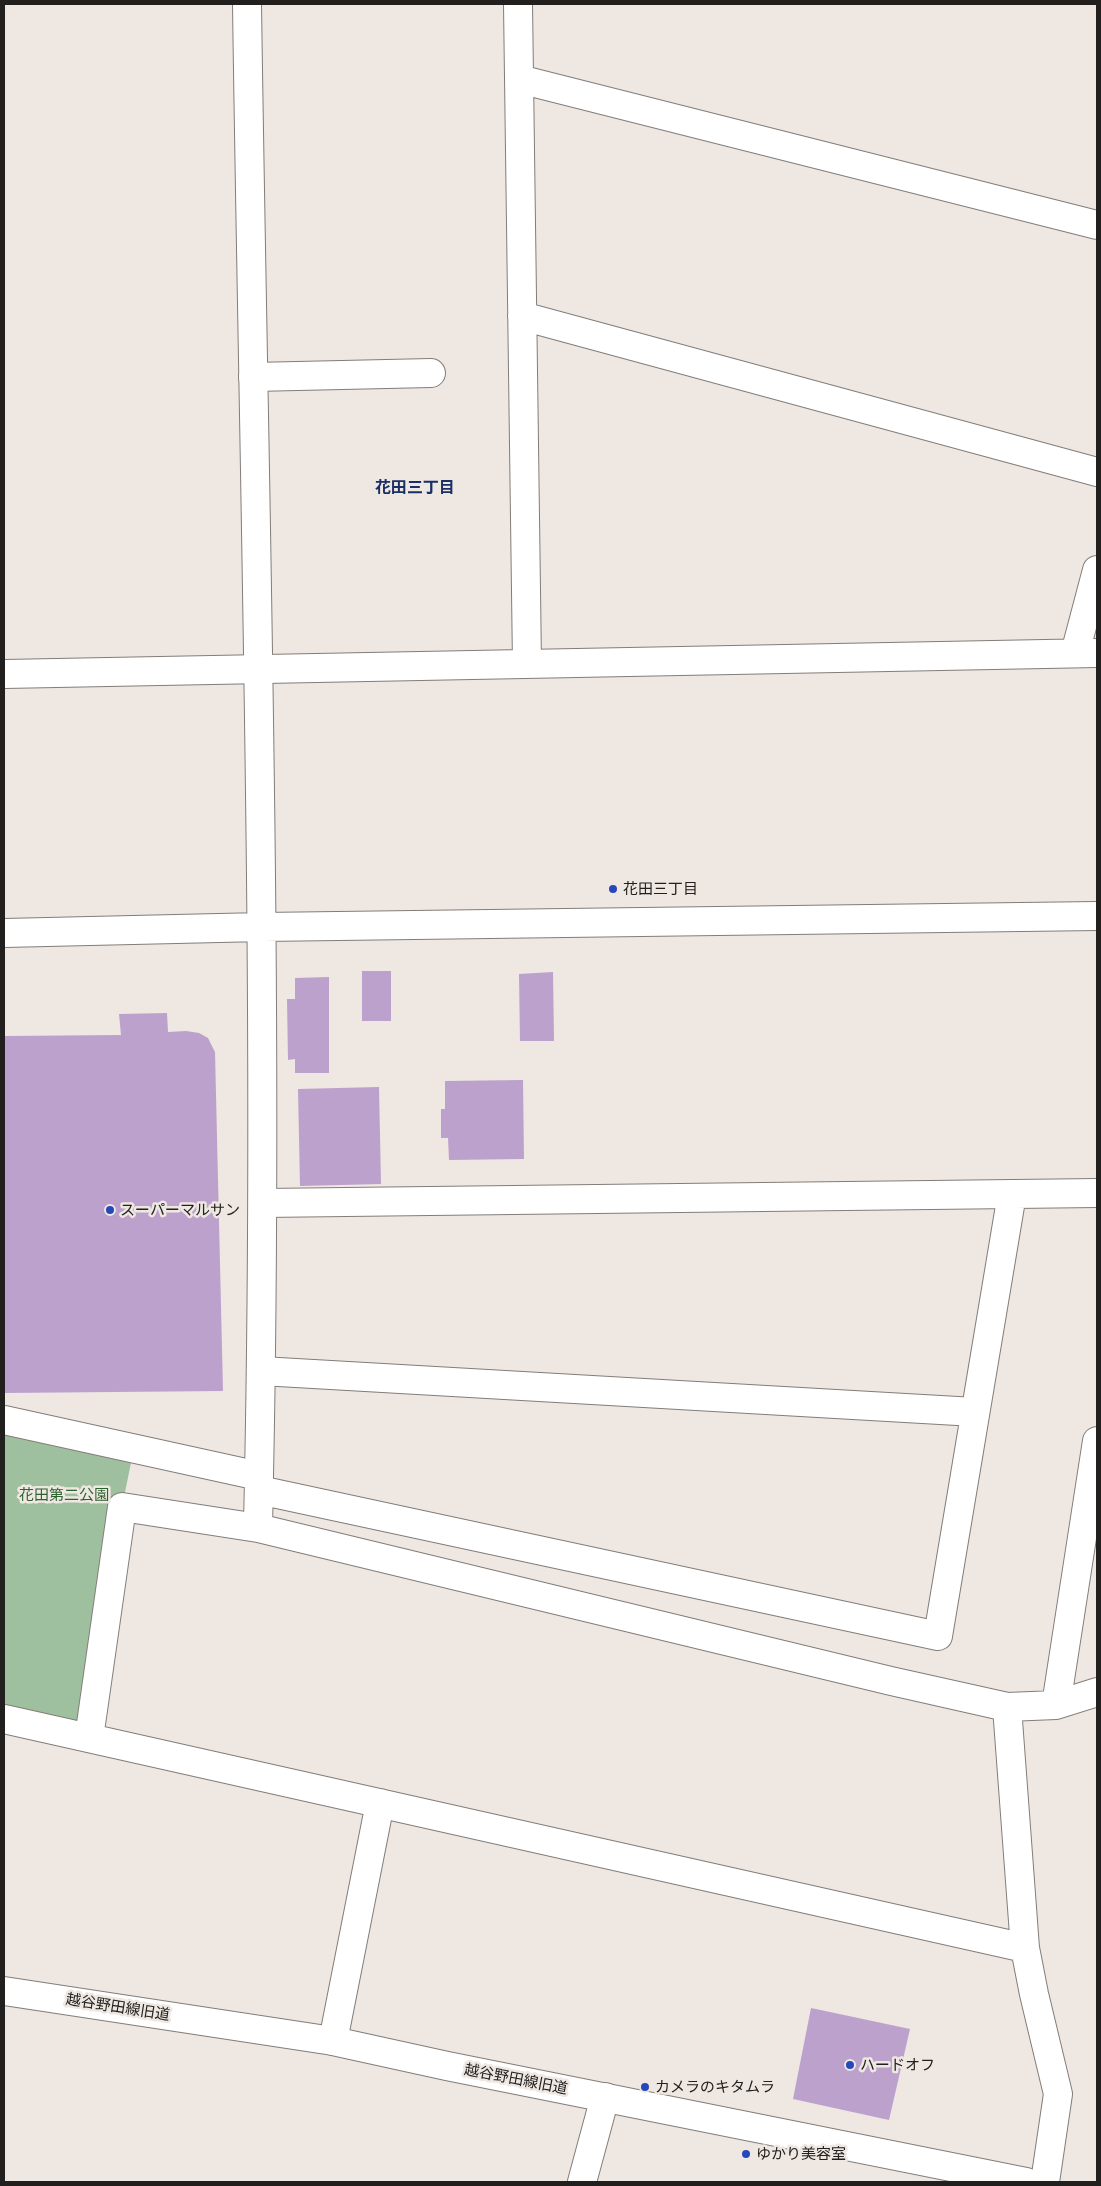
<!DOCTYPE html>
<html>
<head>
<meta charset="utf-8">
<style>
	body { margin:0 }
	#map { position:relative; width:1101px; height:2186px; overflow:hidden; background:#eee7e2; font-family:"Exo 2",sans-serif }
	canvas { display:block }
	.frame { position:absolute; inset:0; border:5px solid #22201e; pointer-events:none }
</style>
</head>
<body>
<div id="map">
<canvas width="1101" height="2186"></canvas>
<div class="frame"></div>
</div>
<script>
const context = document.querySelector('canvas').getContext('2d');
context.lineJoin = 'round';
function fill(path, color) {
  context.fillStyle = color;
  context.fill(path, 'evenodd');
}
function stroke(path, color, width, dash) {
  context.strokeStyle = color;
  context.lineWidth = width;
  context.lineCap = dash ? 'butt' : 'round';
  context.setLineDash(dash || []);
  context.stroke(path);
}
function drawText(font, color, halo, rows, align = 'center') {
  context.font = font + ' "Exo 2","Noto Sans JP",sans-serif';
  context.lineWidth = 5;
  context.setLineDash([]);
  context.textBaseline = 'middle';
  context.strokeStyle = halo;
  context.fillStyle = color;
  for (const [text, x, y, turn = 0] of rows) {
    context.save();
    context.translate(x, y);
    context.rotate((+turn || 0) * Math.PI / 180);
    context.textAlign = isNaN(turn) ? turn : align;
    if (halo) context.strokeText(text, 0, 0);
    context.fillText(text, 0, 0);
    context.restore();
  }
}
const green = new Path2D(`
	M4 1420 134 1448 122 1507 89 1738 4 1719Z`);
const building = new Path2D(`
	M362 971H391V1021H362Z
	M553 972 554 1041H520L519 974Z
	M329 977V1073H295V1059L288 1060 287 999H295V978Z
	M167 1013 168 1032 186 1031 199 1033 208 1038 215 1052 223 1391 4 1393V1036L121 1035 119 1014Z
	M523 1080 524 1159 449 1160 448 1138H441V1109H445V1081Z
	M379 1087 381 1184 300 1186 298 1089Z
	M811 2008 910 2029 889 2120 793 2099Z`);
const minor = new Path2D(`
	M518 4 527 664
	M519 79 1097 225
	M522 316 1097 472
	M253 377 431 373
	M1075 653 1097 570
	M4 674 1097 653
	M263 1203 1097 1193
	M261 1371 975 1412
	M4 1420 259 1476 258 1528 891 1681 1007 1707 1056 1705 1097 1692
	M259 1490 938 1636 1012 1194
	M1056 1705 1097 1441
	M1007 1707 1025 1948 1034 1994 1058 2094 1045 2182
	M4 1719 1025 1948
	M89 1738 122 1507 258 1528
	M333 2041 380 1803
	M582 2182 605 2097`);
const tertiary = new Path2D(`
	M247 4C254 494 269 985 259 1476
	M4 933 262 927 1097 916
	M4 1991 333 2041 447 2066 1026 2182`);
const markers = [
	[613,889,5,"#2549b8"],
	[110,1210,5,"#2549b8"],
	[850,2065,5,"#2549b8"],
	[645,2087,5,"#2549b8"],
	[746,2154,5,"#2549b8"]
];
const poiNames = [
	["花田三丁目",623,889],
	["スーパーマルサン",120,1210],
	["ハードオフ",860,2065],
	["カメラのキタムラ",655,2087],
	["ゆかり美容室",756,2154]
];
const parkNames = [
	["花田第二公園",64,1495]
];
const streetNames = [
	["越谷野田線旧道",118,2007,9],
	["越谷野田線旧道",516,2079,11]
];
const neighbourhoodNames = [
	["花田三丁目",415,488]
];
fill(green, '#9fc09e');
fill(building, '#bca1cd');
stroke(minor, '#837d79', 30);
stroke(tertiary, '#837d79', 30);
stroke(minor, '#fff', 28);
stroke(tertiary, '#fff', 28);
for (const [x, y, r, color] of markers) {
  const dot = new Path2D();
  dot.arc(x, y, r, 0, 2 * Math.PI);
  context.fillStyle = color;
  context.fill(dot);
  stroke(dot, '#eee7e2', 2);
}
drawText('15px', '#22201e', '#eee7e2', poiNames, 'left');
drawText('15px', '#2d6330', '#eee7e2', parkNames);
drawText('15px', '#22201e', '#eee7e2', streetNames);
drawText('bold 16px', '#1a2f66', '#eee7e2', neighbourhoodNames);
</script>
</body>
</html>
